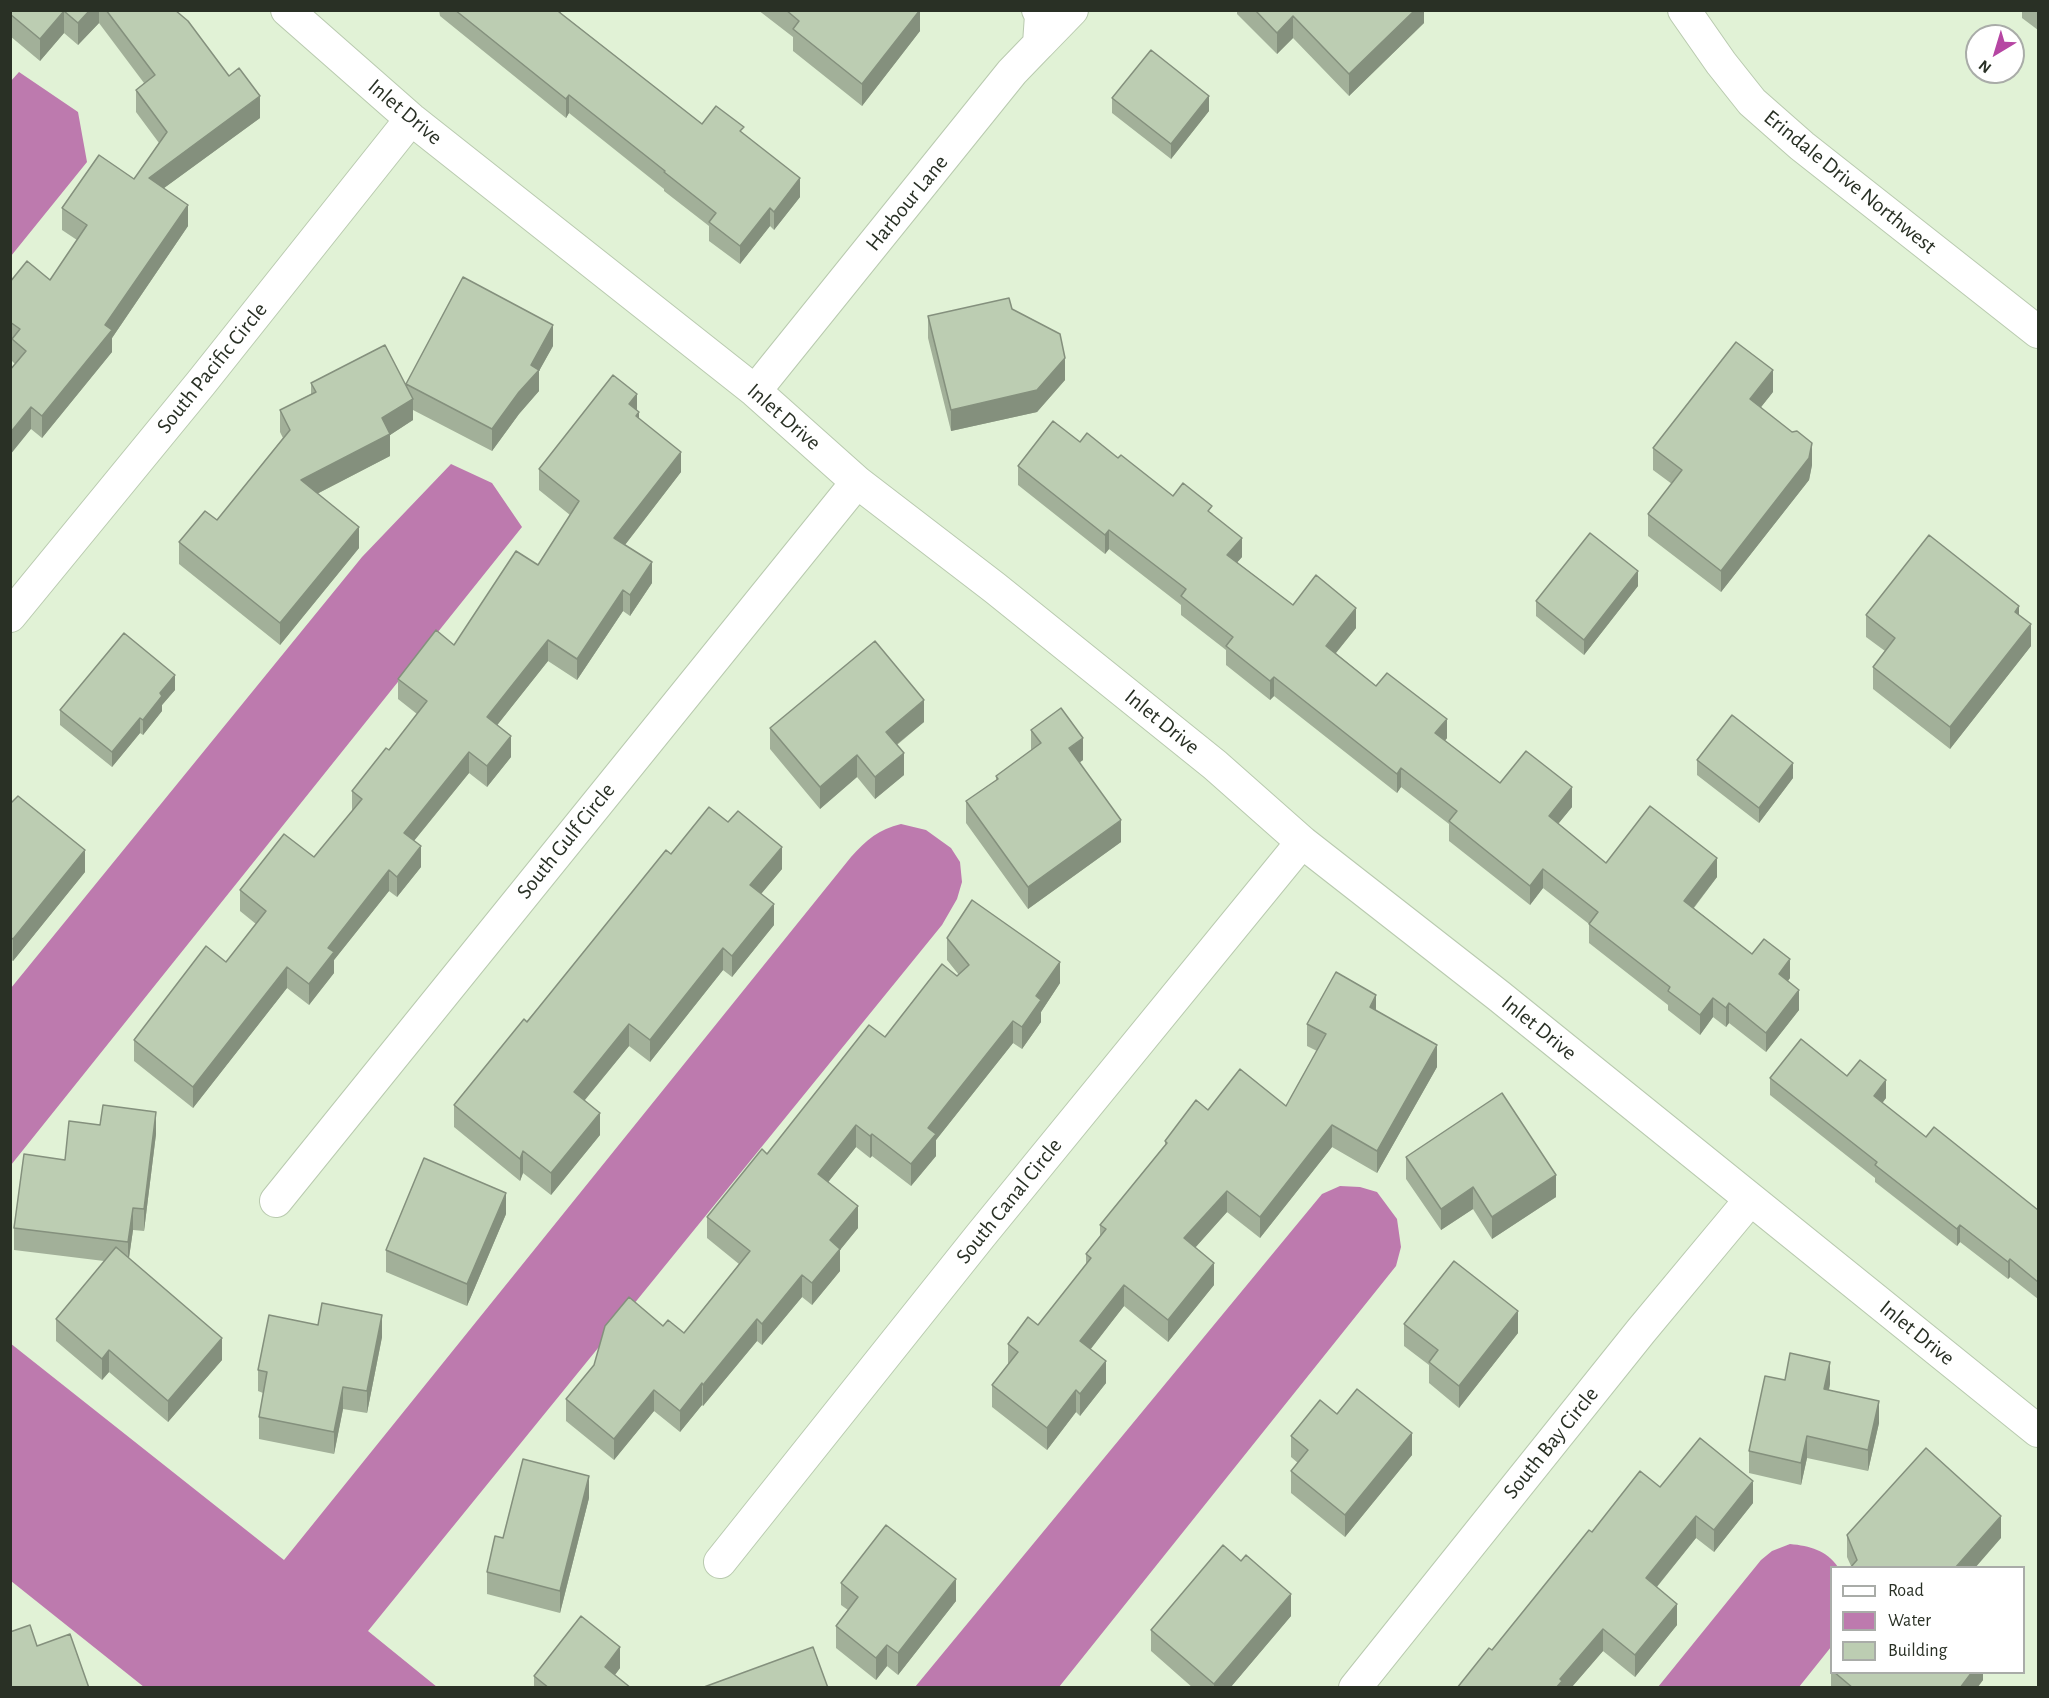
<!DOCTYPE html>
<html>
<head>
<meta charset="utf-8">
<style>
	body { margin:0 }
	#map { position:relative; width:2049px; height:1698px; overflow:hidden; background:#e1f2d6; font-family:"Alegreya Sans",sans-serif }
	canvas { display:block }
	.frame { position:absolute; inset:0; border:12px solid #293025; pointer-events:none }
	.legend { position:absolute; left:1830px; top:1566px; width:195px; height:108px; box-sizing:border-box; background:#fff; border:2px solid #a9aca8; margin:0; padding:8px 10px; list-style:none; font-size:18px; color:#293025 }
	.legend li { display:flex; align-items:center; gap:12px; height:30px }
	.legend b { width:30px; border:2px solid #a9aca8 }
	.north { position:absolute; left:1965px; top:24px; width:60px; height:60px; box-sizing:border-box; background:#fff; border:2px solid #a9aca8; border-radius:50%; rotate:218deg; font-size:16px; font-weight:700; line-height:24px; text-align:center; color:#293025 }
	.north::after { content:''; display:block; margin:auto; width:21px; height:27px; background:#b646a3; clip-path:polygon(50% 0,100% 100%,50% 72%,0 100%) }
</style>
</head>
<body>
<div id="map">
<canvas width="2049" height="1698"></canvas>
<div class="frame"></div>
<ul class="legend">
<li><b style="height:8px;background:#fff"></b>Road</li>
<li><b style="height:16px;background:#bd7aae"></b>Water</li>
<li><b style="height:16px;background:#bccdb2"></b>Building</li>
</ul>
<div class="north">N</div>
</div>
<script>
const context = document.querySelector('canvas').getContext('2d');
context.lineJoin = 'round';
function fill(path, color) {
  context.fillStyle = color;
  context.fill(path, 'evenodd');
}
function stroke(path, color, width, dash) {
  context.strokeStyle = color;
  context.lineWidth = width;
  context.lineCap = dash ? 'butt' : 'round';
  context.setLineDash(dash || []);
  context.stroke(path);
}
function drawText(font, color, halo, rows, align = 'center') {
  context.font = font + ' "Alegreya Sans",sans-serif';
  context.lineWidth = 4.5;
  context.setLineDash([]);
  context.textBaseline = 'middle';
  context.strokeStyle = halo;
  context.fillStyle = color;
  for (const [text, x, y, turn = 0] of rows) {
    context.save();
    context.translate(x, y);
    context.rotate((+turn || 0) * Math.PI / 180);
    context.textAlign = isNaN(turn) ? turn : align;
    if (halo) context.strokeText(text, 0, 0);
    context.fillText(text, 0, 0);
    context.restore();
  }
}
const water = new Path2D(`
	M19 72 78 112 87 162 11 256 10 82Z
	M451 464 492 483 522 527 11 1165V988L362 557Z
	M901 824 926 830 951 848 960 862 962 882 957 899 942 925 368 1631 437 1687H144L11 1581 10 1343 284 1560 851 857C866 840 879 829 901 824Z
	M1340 1186 1360 1187 1377 1192 1397 1219 1401 1247 1396 1266 1059 1687H915L1322 1194Z
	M1790 1544C1810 1546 1826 1550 1838 1567L1832 1568 1831 1647 1799 1687H1658L1761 1560 1772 1551Z`);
const minor = new Path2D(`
	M287 10 411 119 755 391 857 482 995 588 1215 765 1302 842 1499 996 2038 1431
	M1684 10 1721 63 1752 102 1802 146 2038 332
	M1039 44 1072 10
	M755 391 1012 72 1039 44 1041 15 1038 10
	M10 616 201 383 411 119
	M276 1201 857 482
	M720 1562 981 1235 1302 842
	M1355 1688 1641 1331 1750 1200`);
const wall = new Path2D(`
	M10 10H175L260 118 164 188 188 226 112 338V352L42 438 31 429 15 364 12 361V345L10 343V282L50 280 77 240 62 230V208L134 179 159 143 136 112V90L144 83 99 23 78 45 64 33 40 61 10 36Z
	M439 10H561V13L702 124 744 134 800 197 774 230 770 226 740 264 709 241V226L664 191V189L569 113 566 118 440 16Z
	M758 10H920V31L862 106 793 51V37Z
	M1237 10H1424V23L1349 96 1293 38 1277 54 1237 14Z
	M2022 10H2038V30L2022 18Z
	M1112 98 1209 111 1171 159 1112 113Z
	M928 316 1065 380 1037 412 951 431 928 338Z
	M553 346 539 371V391L519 414 492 451 413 410V420L390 435V456L317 494 359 548 280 645 179 564V542L217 520 283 438 280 432V410L311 394V383L406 384Z
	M1773 392 1761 407 1812 465 1809 480 1721 592 1648 536V514L1672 484 1653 470V448Z
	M637 410 639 419 681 472 625 545 652 583 630 616 623 611 577 680 548 661 497 725 511 757 487 787 469 773 414 841 421 867 397 897 389 891 334 960V973L309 1005 287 988 193 1108 134 1061V1040L226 962 256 924 240 911V890L314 857 352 811V791L389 750 417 714 398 699V679L454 645 538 565 570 515 539 490V469Z
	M1080 442 1118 458 1173 496 1212 513 1242 557 1237 562 1293 605 1356 628 1336 653 1376 686 1447 738 1445 741 1500 783 1572 807 1558 824 1606 863 1717 877 1694 908 1752 954 1790 978 1788 981 1799 1010 1766 1052 1729 1023 1726 1027 1713 1017 1700 1035 1668 1010V1005L1589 943V924L1543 888 1530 905 1449 841V824L1401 787 1397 793 1274 696 1270 700 1226 665V650L1181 615V605L1109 549 1105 554 1018 485V466Z
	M1638 586 1584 655 1536 616V601Z
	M1866 615H2019L2031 646 1950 749 1873 689V667L1885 651 1866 637Z
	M175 690 162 705V711L143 735 140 733 112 767 60 725V710Z
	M924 722 897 745 904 775 875 799 857 777 820 809 770 749V728Z
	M1031 730 1083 760 1080 762 1121 842 1028 909 966 823V801L996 780V776L1031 750Z
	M1697 760 1793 778 1759 823 1697 775Z
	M10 804 85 872 13 961 10 959Z
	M671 854 782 869 761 894 774 925 732 977 723 970 650 1062 629 1046 585 1100 600 1135 551 1195 523 1173 520 1181 454 1127V1105Z
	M947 938 1060 983 1041 1012V1022L1022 1049 1013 1043 936 1140V1156L911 1186 872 1156 870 1158 856 1147 828 1182 858 1228 840 1250V1271L812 1305 802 1297 762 1345 757 1341 703 1406 702 1405 680 1432 654 1411 614 1460 566 1421V1399L663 1326 684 1333 739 1264 707 1238V1217L767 1154 885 1037 959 975 947 960Z
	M1376 1010 1437 1067 1377 1173 1332 1147 1260 1238 1227 1212 1195 1248 1214 1285 1168 1342 1124 1306 1090 1349 1106 1383 1080 1416 1076 1412 1047 1450 992 1407V1385L1008 1364V1344L1038 1325 1086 1265V1254L1100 1236V1225L1165 1145V1141L1208 1110 1286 1106 1317 1051 1307 1046V1024Z
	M1847 1076 1886 1098 1882 1103 1926 1137 2038 1210V1299L2010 1277 2008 1279 1960 1242 1957 1246 1875 1182V1178L1770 1095V1078Z
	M156 1134 144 1231 133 1230 129 1258 222 1360 168 1422 109 1372 102 1380 56 1341V1319L104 1261 14 1250V1228L65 1160Z
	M1406 1157 1556 1197 1492 1239 1473 1209 1441 1230 1406 1179Z
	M506 1214 467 1306 386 1272V1250Z
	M1404 1324 1518 1333 1459 1408 1429 1383V1365L1404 1346Z
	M318 1325 382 1337 367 1413 343 1409 334 1454 259 1439V1417L263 1393 258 1391V1370Z
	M1785 1380 1830 1384 1829 1390 1879 1423 1868 1471 1807 1458 1801 1485 1749 1473V1451Z
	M1337 1414 1412 1455 1345 1537 1291 1493V1471L1298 1463 1291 1457V1436Z
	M1660 1487 1753 1503 1714 1552 1696 1538 1657 1587 1677 1625 1635 1677 1603 1651 1571 1688H1457L1492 1650 1592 1532Z
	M589 1498 560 1613 487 1594V1572L503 1538Z
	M1847 1535 2001 1538 1851 1566 1847 1557Z
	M1241 1561 1291 1616 1230 1688H1193L1151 1651V1630Z
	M841 1583 956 1601 898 1675 887 1666 876 1680 836 1648V1626L848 1610 841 1605Z
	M620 1668 615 1675 631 1688H534V1676Z
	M1831 1670 1832 1672H1983V1680L1977 1688H1831Z`);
const shadedWall = new Path2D(`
	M90 10H99V23L78 45V23Z
	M920 10V31L862 106V84Z
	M1415 10H1424V23L1349 96V74Z
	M64 11V33L40 61V39Z
	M1293 16V38L1277 54V33Z
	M569 95V113L566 118V99Z
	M260 96V118L149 199V178Z
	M1209 96V111L1171 159V144Z
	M800 178V197L774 230V212Z
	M188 205V226L112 338V352L42 438V416Z
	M770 208V226L740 264V246Z
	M553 325V346L539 371V391L519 414 492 451V429L531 365Z
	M1065 358V380L1037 412 951 431V410Z
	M1773 370V392L1750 421V399Z
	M637 394V415L639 412V433L629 404Z
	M413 399V420L390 435V456L301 502V480L382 418Z
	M31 407V429L10 455V433Z
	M1812 443V465L1809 480 1721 592V571Z
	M681 452V472L614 559V538Z
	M359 527V548L280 645V623Z
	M1109 530V549L1105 554V535Z
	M1242 538V557L1227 574V555Z
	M652 562V583L630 616V595Z
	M1638 571V586L1584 655V640Z
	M623 590V611L577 680V659Z
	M2019 606V628L2015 612Z
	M1356 608V628L1326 665V646Z
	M2031 624V646L1950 749V727Z
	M548 640V661L487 738V717Z
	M175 675V690L162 705V711L143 735V720L160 693Z
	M1274 677V696L1270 700V681Z
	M924 700V722L886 753V732Z
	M140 718V733L112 767V752Z
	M1447 719V738L1435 752V733Z
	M511 736V757L487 787V766Z
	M1083 738V760L1069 770V748Z
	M469 752V773L404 853V833Z
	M904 753V775L875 799V777Z
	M857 755V777L820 809V787Z
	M1793 763V778L1759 823V808Z
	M1401 768V787L1397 793V774Z
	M1572 787V807L1549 835V816Z
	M1121 820V842L1028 909V887Z
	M421 846V867L397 897V877Z
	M782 847V869L750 907V885Z
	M85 850V872L13 961V939Z
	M1717 858V877L1684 920V901Z
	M1543 869V888L1530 905V886Z
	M389 870V891L334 960V973L309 1005V984L328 948Z
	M774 904V925L732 977V956Z
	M723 948V970L650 1062V1040Z
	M1790 959V978L1779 993V974Z
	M1060 962V983L1041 1012V1022L1022 1049V1027L1036 996Z
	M287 967V988L193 1108V1087Z
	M1799 990V1010L1766 1052V1033Z
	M1376 995V1017L1370 1007Z
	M1713 998V1017L1700 1035V1015Z
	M1729 1003V1023L1726 1027V1008Z
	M1013 1021V1043L936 1140V1156L911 1186V1164L928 1128Z
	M629 1024V1046L574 1113V1092Z
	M1437 1045V1067L1377 1173V1151Z
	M1886 1080V1098L1874 1114V1096Z
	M156 1112V1134L144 1231V1209Z
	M600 1113V1135L551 1195V1173Z
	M856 1125V1147L818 1195V1174Z
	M1332 1125V1147L1260 1238V1217Z
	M872 1134V1156L870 1158V1136Z
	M523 1151V1173L520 1181V1159Z
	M1556 1175V1197L1492 1239V1217Z
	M1473 1187V1209L1441 1230V1209Z
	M1227 1191V1212L1184 1260V1238Z
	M506 1193V1214L467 1306V1284Z
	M858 1206V1228L840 1250V1271L812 1305V1283L830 1240Z
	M133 1208V1230L128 1264V1242Z
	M1960 1225V1242L1957 1246V1229Z
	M2010 1259V1277L2008 1279V1262Z
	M1214 1263V1285L1168 1342V1320Z
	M802 1275V1297L762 1345V1324Z
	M1124 1285V1306L1080 1363V1341Z
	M1518 1311V1333L1459 1408V1386Z
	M382 1315V1337L367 1413V1391Z
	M757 1319V1341L703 1406V1385Z
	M222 1338V1360L168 1422V1401Z
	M109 1350V1372L102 1380V1359Z
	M1106 1361V1383L1080 1416V1394Z
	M1830 1362V1384L1824 1411V1389Z
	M702 1383V1405L680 1432V1411Z
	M343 1387V1409L334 1454V1432Z
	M654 1390V1411L614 1460V1439Z
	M1076 1390V1412L1047 1450V1428Z
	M1879 1401V1423L1868 1471V1450Z
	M1412 1433V1455L1345 1537V1515Z
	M1807 1436V1458L1801 1485V1463Z
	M589 1476V1498L560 1613V1591Z
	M1753 1481V1503L1714 1552V1530Z
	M1696 1516V1538L1646 1600V1578Z
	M2001 1516V1538L1975 1568H1955Z
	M956 1579V1601L898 1675V1653Z
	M1291 1594V1616L1230 1688H1214V1684Z
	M1677 1604V1625L1635 1677V1655Z
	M1603 1629V1651L1571 1688H1556L1560 1679Z
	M887 1645V1666L876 1680V1658Z
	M620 1647V1668L605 1688V1667Z
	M1972 1672H1983V1680L1977 1688H1960Z`);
const building = new Path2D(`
	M10 10H90L78 23 64 11 40 39 10 14Z
	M106 10H175L188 21 229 76 239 68 260 96 149 178 188 205 105 325 112 330 42 416 31 407 10 433V370L26 351 12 339 20 329 10 322V282L27 261 50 280 87 225 62 208 99 155 134 179 167 132 136 90 155 75Z
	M455 10H560L559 12 702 124 716 106 744 127 740 131 800 178 774 212 770 208 740 246 709 222 716 213 664 172 665 171 569 95 566 99Z
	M786 10H920L862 84 793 29 799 21Z
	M1255 10H1415L1349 74 1293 16 1277 33Z
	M1151 50 1209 96 1171 144 1112 98Z
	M463 277 553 325 531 365 539 370 519 392 492 429 406 384Z
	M1009 298 1012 309 1060 334 1065 358 1037 390 951 410 928 316Z
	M1736 342 1773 370 1750 399 1792 432 1797 431 1812 443 1809 458 1721 571 1648 514 1682 470 1653 448Z
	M385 345 413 399 382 418 390 434 301 480 359 527 280 623 179 542 205 511 217 520 290 430 280 410 316 392 311 383Z
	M613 375 637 394 629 404 639 412 636 416 681 452 614 538 652 562 630 595 623 590 577 659 548 640 487 717 511 736 487 766 469 752 404 833 421 846 397 877 389 870 328 948 334 952 309 984 287 967 193 1087 134 1040 206 946 226 962 266 911 240 890 284 834 314 857 362 799 352 791 386 748 389 750 427 701 398 679 436 630 454 645 516 551 538 565 579 501 539 469Z
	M1053 421 1080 442 1087 433 1118 458 1121 455 1173 496 1183 483 1212 506 1208 511 1242 538 1227 555 1293 605 1316 575 1356 608 1326 646 1376 686 1387 673 1447 719 1435 733 1500 783 1526 751 1572 787 1549 816 1606 863 1650 806 1717 858 1684 901 1752 954 1764 939 1790 959 1779 974 1799 990 1766 1033 1729 1003 1726 1008 1713 998 1700 1015 1668 991 1670 987 1589 924 1598 912 1543 869 1530 886 1449 821 1457 811 1401 768 1397 774 1274 677 1270 681 1226 646 1233 637 1181 596 1186 589 1109 530 1105 535 1018 466Z
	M1590 533 1638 571 1584 640 1536 601Z
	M1929 535 2019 606 2015 612 2031 624 1950 727 1873 667 1895 638 1866 615Z
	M124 633 175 675 160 693 162 696 143 720 140 718 112 752 60 710Z
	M875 641 924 700 886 732 904 753 875 777 857 755 820 787 770 728Z
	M1061 708 1083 738 1069 748 1121 820 1028 887 966 801 998 779 996 776 1041 743 1031 730Z
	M1732 715 1793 763 1759 808 1697 760Z
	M18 796 85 850 13 939 10 937V804Z
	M709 807 728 822 738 811 782 847 750 885 774 904 732 956 723 948 650 1040 629 1024 574 1092 600 1113 551 1173 523 1151 520 1159 454 1105 524 1019 527 1022 666 850 671 854Z
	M972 900 1060 962 1036 996 1041 1000 1022 1027 1013 1021 928 1128 936 1134 911 1164 872 1134 870 1136 856 1125 818 1174 858 1206 830 1240 840 1249 812 1283 802 1275 762 1324 757 1319 703 1385 702 1383 680 1411 654 1390 614 1439 566 1399 594 1365 605 1326 629 1297 663 1326 668 1320 684 1333 750 1251 707 1217 762 1149 767 1154 869 1025 885 1037 942 964 957 976 969 965 947 938Z
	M1336 972 1376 995 1370 1007 1437 1045 1377 1151 1332 1125 1260 1217 1227 1191 1184 1238 1214 1263 1168 1320 1124 1285 1080 1341 1106 1361 1080 1394 1076 1390 1047 1428 992 1385 1018 1352 1008 1344 1028 1317 1038 1325 1091 1258 1086 1254 1106 1229 1100 1225 1167 1143 1165 1141 1196 1100 1208 1110 1240 1069 1286 1106 1326 1034 1307 1024Z
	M1801 1039 1847 1076 1860 1060 1886 1080 1874 1096 1926 1137 1934 1127 2038 1210V1282L2010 1259 2008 1262 1960 1225 1957 1229 1875 1165 1877 1162 1770 1078Z
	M1502 1093 1556 1175 1492 1217 1473 1187 1441 1209 1406 1157Z
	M103 1105 156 1112 144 1209 133 1208 128 1242 14 1228 24 1154 65 1160 69 1121 100 1125Z
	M424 1158 506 1193 467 1284 386 1250Z
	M116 1247 222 1338 168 1401 109 1350 102 1359 56 1319Z
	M1454 1261 1518 1311 1459 1386 1429 1362 1438 1350 1404 1324Z
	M322 1303 382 1315 367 1391 343 1387 334 1432 259 1417 267 1372 258 1370 269 1315 318 1325Z
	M1790 1353 1830 1362 1824 1389 1879 1401 1868 1450 1807 1436 1801 1463 1749 1451 1765 1376 1785 1380Z
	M1357 1389 1412 1433 1345 1515 1291 1471 1308 1450 1291 1436 1320 1400 1337 1414Z
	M1700 1438 1753 1481 1714 1530 1696 1516 1646 1578 1677 1604 1635 1655 1603 1629 1560 1679 1562 1681 1556 1688H1457L1489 1648 1492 1650 1589 1530 1592 1532 1640 1471 1660 1487Z
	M1926 1448 2001 1516 1955 1568H1850L1857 1560 1847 1535Z
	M523 1459 589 1476 560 1591 487 1572 495 1536 503 1538Z
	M886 1525 956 1579 898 1653 887 1645 876 1658 836 1626 858 1597 841 1583Z
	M1223 1545 1241 1561 1246 1555 1291 1594 1214 1684 1151 1630Z
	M581 1616 620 1647 605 1667 631 1688H549L534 1676Z
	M30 1625 37 1646 70 1634 89 1688H10V1632Z
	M813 1647 828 1688H705L704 1687Z
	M1834 1672H1972L1960 1688H1853Z`);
const streetNames = [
	["Inlet Drive",405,112,40],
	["Erindale Drive Northwest",1850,182,39],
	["Harbour Lane",907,203,-51],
	["South Pacific Circle",212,368,-51],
	["Inlet Drive",784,417,41],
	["Inlet Drive",1162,722,39],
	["South Gulf Circle",566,841,-51],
	["Inlet Drive",1539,1028,39],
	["South Canal Circle",1009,1201,-51],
	["Inlet Drive",1917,1333,39],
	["South Bay Circle",1551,1443,-51]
];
fill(water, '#bd7aae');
stroke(minor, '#b9caaf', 34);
stroke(minor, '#fff', 32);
fill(wall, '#a2b099');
fill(shadedWall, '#84907d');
fill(building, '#bccdb2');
stroke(building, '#84907d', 1.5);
drawText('22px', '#293025', '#fff', streetNames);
</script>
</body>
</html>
